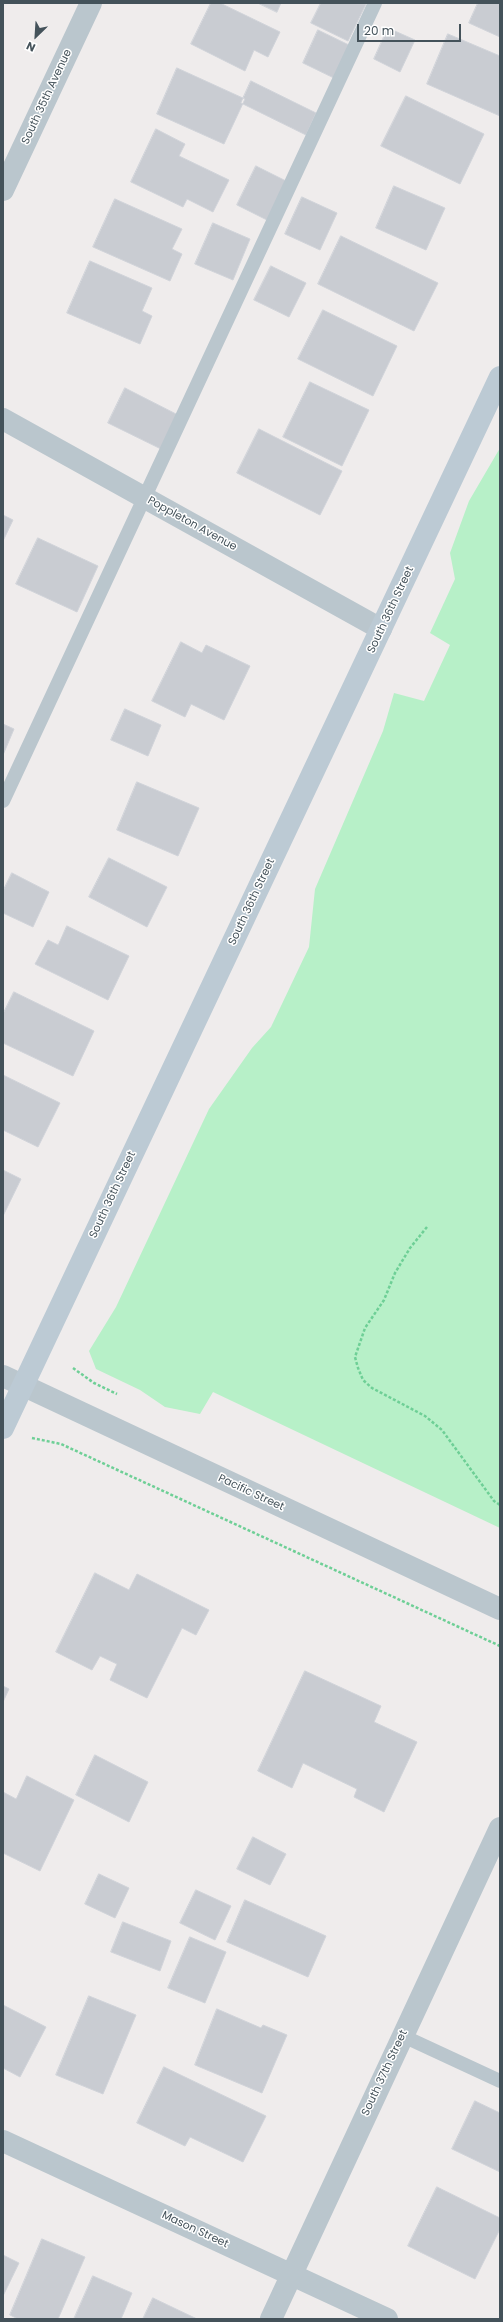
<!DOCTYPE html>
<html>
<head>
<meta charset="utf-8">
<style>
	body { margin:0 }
	#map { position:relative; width:503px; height:2322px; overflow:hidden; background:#efecec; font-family:Poppins,sans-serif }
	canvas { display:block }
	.frame { position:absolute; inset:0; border:4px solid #44525a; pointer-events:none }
	.north { position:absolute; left:16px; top:16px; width:40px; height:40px; -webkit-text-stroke:3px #fff; paint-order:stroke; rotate:205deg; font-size:11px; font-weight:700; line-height:16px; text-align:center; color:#44525a }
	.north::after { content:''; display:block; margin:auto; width:14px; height:18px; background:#44525a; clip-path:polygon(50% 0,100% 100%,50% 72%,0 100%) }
	.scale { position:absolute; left:357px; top:24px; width:104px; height:18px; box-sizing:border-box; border:2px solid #44525a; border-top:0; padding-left:5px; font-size:12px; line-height:14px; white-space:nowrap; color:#44525a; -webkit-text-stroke:3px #fff; paint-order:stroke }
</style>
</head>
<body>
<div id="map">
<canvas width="503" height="2322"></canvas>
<div class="frame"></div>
<div class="north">N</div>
<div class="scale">20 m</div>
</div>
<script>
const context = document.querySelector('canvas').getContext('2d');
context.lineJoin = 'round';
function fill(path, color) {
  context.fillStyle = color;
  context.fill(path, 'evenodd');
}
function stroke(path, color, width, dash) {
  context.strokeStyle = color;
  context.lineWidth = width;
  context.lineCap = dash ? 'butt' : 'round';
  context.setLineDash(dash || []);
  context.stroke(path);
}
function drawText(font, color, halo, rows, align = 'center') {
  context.font = font + ' Poppins,sans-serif';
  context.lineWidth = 3;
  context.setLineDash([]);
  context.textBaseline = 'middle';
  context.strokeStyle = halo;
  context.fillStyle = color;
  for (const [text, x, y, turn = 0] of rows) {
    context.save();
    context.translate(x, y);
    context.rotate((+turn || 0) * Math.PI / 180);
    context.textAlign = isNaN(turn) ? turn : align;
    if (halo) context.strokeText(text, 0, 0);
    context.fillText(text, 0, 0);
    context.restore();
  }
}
const green = new Path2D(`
	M500 448V1528L213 1392 200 1414 165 1407 140 1390 96 1369 89 1351 116 1307 209 1109 252 1048 271 1027 309 947 315 889 383 731 394 693 424 701 450 645 430 633 455 579 450 553 469 501Z`);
const building = new Path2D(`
	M211 3H220L280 32 268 57 254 50 245 71 191 44Z
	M258 3H281L277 12Z
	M321 3 366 4 348 41 311 23Z
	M478 3H500V37L469 23Z
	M388 28 415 40 400 72 374 59Z
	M318 30 353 47 338 80 303 63Z
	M448 34 500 56V116L427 84Z
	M177 68 245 99 224 144 157 114Z
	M251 81 316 113 306 135 241 103Z
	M406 96 484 134 460 184 381 146Z
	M156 129 185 144 179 156 229 180 213 212 187 199 183 207 131 182Z
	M256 166 288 182 269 221 237 205Z
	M394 186 445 208 426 250 376 228Z
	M302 197 337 213 320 250 285 234Z
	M115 199 182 229 172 249 182 254 170 281 93 247Z
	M213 223 250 239 233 280 195 264Z
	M341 236 438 283 414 331 318 284Z
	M90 261 152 288 142 311 152 316 140 344 67 313Z
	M271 266 306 283 289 317 254 300Z
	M323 310 397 346 373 396 298 359Z
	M310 382 369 410 342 466 283 437Z
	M125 388 178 415 161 449 108 423Z
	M259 429 342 471 320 515 237 473Z
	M3 515 13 520 3 541Z
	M38 538 98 566 77 612 16 584Z
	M181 642 202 653 206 645 250 666 224 720 191 704 185 717 152 701Z
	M125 709 161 725 148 756 111 740Z
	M3 724 14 729 3 755Z
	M137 782 199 808 178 856 117 830Z
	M109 858 167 887 147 927 89 897Z
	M12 873 49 892 33 927 3 913V891Z
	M67 926 129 956 108 1000 35 964 48 940 58 945Z
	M14 992 94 1031 73 1076 3 1043V1014Z
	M3 1075 60 1103 38 1147 3 1130Z
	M3 1170 21 1179 3 1216Z
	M95 1573 129 1590 137 1574 209 1610 196 1635 182 1628 147 1698 110 1680 117 1664 100 1656 92 1670 56 1652Z
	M305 1671 381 1706 374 1722 417 1742 384 1812 354 1797 357 1789 303 1763 292 1788 258 1771Z
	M3 1686 9 1689 3 1702Z
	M95 1755 148 1782 129 1822 76 1795Z
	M27 1776 74 1800 40 1871 3 1853V1792L16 1799Z
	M253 1837 286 1854 270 1885 237 1869Z
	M99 1874 129 1888 115 1918 85 1904Z
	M196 1890 231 1906 215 1940 180 1923Z
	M245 1900 326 1936 308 1977 227 1942Z
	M123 1922 171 1941 160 1971 111 1952Z
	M190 1937 226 1952 205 2003 168 1988Z
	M89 1996 136 2015 103 2094 56 2075Z
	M3 2005 46 2027 20 2077 3 2068Z
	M217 2009 261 2028 263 2025 287 2035 262 2093 195 2065Z
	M164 2067 266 2116 243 2162 190 2137 185 2146 137 2123Z
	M475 2101 500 2113V2172L452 2149Z
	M437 2187 500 2218V2229L475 2279 408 2246Z
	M42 2239 85 2257 58 2319H18L10 2315Z
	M3 2255 19 2263 3 2296Z
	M93 2276 132 2293 121 2319H74Z
	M153 2298 197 2319H143Z`);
const path = new Path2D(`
	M427 1227 410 1248 395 1273 384 1300 365 1328 355 1357 358 1368 363 1380 372 1388 425 1416 442 1430 494 1501 500 1505
	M73 1368 94 1383 117 1394
	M32 1438 61 1444 500 1646`);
const lane = new Path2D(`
	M3 801 375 3
	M403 2036 500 2081`);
const street = new Path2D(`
	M3 190 91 3
	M3 419 381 629
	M3 1376 500 1609
	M3 2141 387 2319
	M271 2319 500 1828`);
const secondary = new Path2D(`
	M3 1428 500 377`);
const streetNames = [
	["South 35th Avenue",47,97,-65],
	["Poppleton Avenue",192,524,29],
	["South 36th Street",391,610,-65],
	["South 36th Street",252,902,-65],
	["South 36th Street",113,1195,-65],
	["Pacific Street",251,1493,25],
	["South 37th Street",385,2073,-65],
	["Mason Street",195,2230,25]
];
fill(green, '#b7f0c8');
fill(building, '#c9ccd2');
stroke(building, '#d0d3d9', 1);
stroke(path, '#6ecf96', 2.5, [3, 2]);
stroke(lane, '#bac6cd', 14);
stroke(street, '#bac6cd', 22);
stroke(secondary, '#bccad4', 22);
drawText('11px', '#44525a', '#fff', streetNames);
</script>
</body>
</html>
